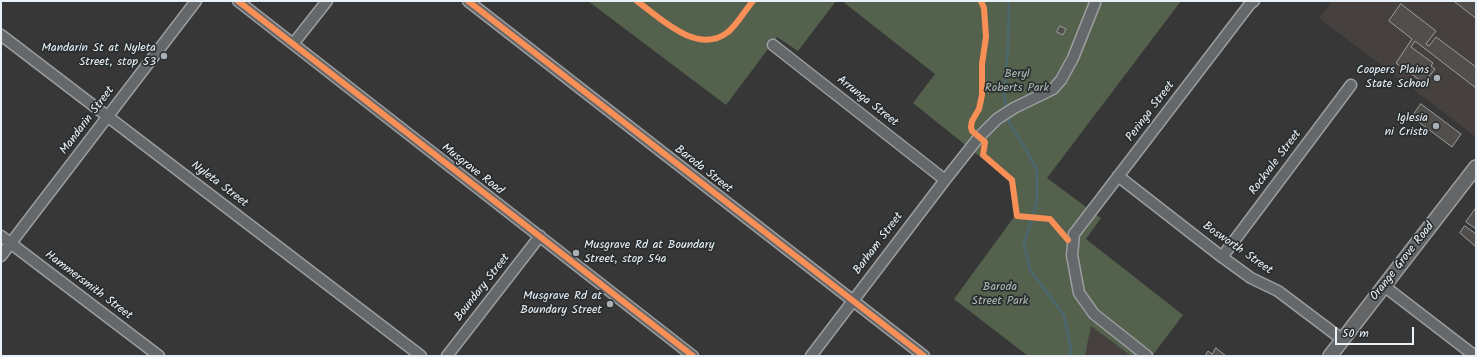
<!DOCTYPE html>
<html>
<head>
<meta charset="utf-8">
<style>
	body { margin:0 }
	#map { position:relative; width:1477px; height:357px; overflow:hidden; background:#373737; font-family:Kalam,sans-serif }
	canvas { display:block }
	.frame { position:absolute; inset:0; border:2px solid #e8f1f8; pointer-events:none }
	.scale { position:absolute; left:1335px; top:327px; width:79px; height:18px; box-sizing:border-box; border:2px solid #e8f1f8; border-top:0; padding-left:5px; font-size:12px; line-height:14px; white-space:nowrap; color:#e8f1f8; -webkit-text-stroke:3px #2a2d2e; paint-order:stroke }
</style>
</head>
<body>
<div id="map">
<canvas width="1477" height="357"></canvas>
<div class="frame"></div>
<div class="scale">50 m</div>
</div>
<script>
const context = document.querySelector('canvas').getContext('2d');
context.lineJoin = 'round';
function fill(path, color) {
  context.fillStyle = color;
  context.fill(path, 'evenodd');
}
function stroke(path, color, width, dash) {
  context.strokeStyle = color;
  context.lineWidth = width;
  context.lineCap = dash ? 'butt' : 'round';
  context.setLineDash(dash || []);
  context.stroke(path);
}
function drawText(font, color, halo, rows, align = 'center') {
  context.font = font + ' Kalam,sans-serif';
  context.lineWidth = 3.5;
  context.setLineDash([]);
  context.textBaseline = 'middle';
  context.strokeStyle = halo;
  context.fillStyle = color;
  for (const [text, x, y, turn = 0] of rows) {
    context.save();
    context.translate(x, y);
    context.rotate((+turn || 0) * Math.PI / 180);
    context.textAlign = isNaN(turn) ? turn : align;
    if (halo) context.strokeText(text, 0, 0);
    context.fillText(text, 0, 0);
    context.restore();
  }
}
const built = new Path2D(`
	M1332 1H1476V137L1319 18Z
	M1091 326 1131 356H1085Z`);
const green = new Path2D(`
	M588 1H836L798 51 777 37 726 105Z
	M842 1H1181L1047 178 1101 218 1086 239 1183 315 1152 356H1131L1091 326 1085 356H1028L954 299 1014 217 1009 180 913 103 935 74Z`);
const stream = new Path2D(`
	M1008 1 1009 5 1008 47 1004 95 1009 122 1026 150 1037 170V202L1024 244 1030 270 1064 315 1071 350 1070 356`);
const building = new Path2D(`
	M1454 1H1476V18Z
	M1401 4 1436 31 1426 44 1429 46 1436 37 1476 67V88L1415 41 1411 47 1433 63 1431 66 1435 69 1424 83 1396 63 1412 39 1389 21Z
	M1060 26 1066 29 1063 35 1057 32Z
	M1421 104 1461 134 1452 147 1412 117Z
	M1476 208V229L1466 222Z
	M1465 226 1476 234V247L1460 233Z
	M1216 348 1226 356H1205L1208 351 1212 354Z`);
const minor = new Path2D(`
	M238 1 693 356
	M468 1 924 356
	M1 35 421 356
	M293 44 327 1
	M773 45 945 180
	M1118 176 1222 257 1251 278 1278 291 1343 340
	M1 236 159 356
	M1 256 196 1
	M1222 257 1351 85
	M1384 286 1475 356
	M447 356 540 236
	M811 356 945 180 979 137 997 119 1014 108 1053 89 1061 80 1073 58 1095 3
	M1147 356 1094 314 1079 293 1072 255 1074 234 1250 4 1254 1`);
const major = new Path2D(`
	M1330 356 1476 167`);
const cycleway = new Path2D(`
	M238 1 693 356
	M468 1 924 356
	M637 1C660 18 698 56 728 32 736 26 746 9 753 1
	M981 1 984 8 986 37 982 64V95L979 109 972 121 971 127 972 131 985 142 983 155 1012 180 1017 216 1050 219 1068 240`);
const markers = [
	[164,56,4,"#aab0b4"],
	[1437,78,4,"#aab0b4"],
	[1436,126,4,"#aab0b4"],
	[576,253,4,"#aab0b4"],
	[610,304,4,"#aab0b4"]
];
const poiNames = [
	["Mandarin St at Nyleta",156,49],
	["Street, stop 53",156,63],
	["Coopers Plains",1429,71],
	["State School",1429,85],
	["Iglesia",1428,119],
	["ni Cristo",1428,133],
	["Musgrave Rd at Boundary",584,246,"left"],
	["Street, stop 54a",584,260,"left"],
	["Musgrave Rd at",602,297],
	["Boundary Street",602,311]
];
const parkNames = [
	["Beryl",1017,75],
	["Roberts Park",1017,89],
	["Baroda",1000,288],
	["Street Park",1000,302]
];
const streetNames = [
	["Arrunga Street",867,102,38],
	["Peringa Street",1151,112,-53],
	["Mandarin Street",88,121,-53],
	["Rockvale Street",1276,163,-53],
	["Musgrave Road",472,170,38],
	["Baroda Street",703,170,38],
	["Nyleta Street",219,185,37],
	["Barham Street",879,244,-53],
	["Bosworth Street",1237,249,35],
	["Orange Grove Road",1403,262,-52],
	["Hammersmith Street",88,286,37],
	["Boundary Street",483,288,-52]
];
fill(built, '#46413f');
fill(green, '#54614d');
stroke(stream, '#4c676b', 3);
fill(building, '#514e4c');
stroke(building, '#9b9d9e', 1);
stroke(minor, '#9b9d9e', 13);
stroke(major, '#9b9d9e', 16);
stroke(minor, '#65686b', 10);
stroke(major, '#646566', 13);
stroke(cycleway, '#f78f57', 6);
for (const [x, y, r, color] of markers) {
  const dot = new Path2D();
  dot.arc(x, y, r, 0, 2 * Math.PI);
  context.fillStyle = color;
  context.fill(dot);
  stroke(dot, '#2a2d2e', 1.5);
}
drawText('12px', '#e8f1f8', '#2a2d2e', poiNames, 'right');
drawText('12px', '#afbab5', '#2a2d2e', parkNames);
drawText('12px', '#e8f1f8', '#2a2d2e', streetNames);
</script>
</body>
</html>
